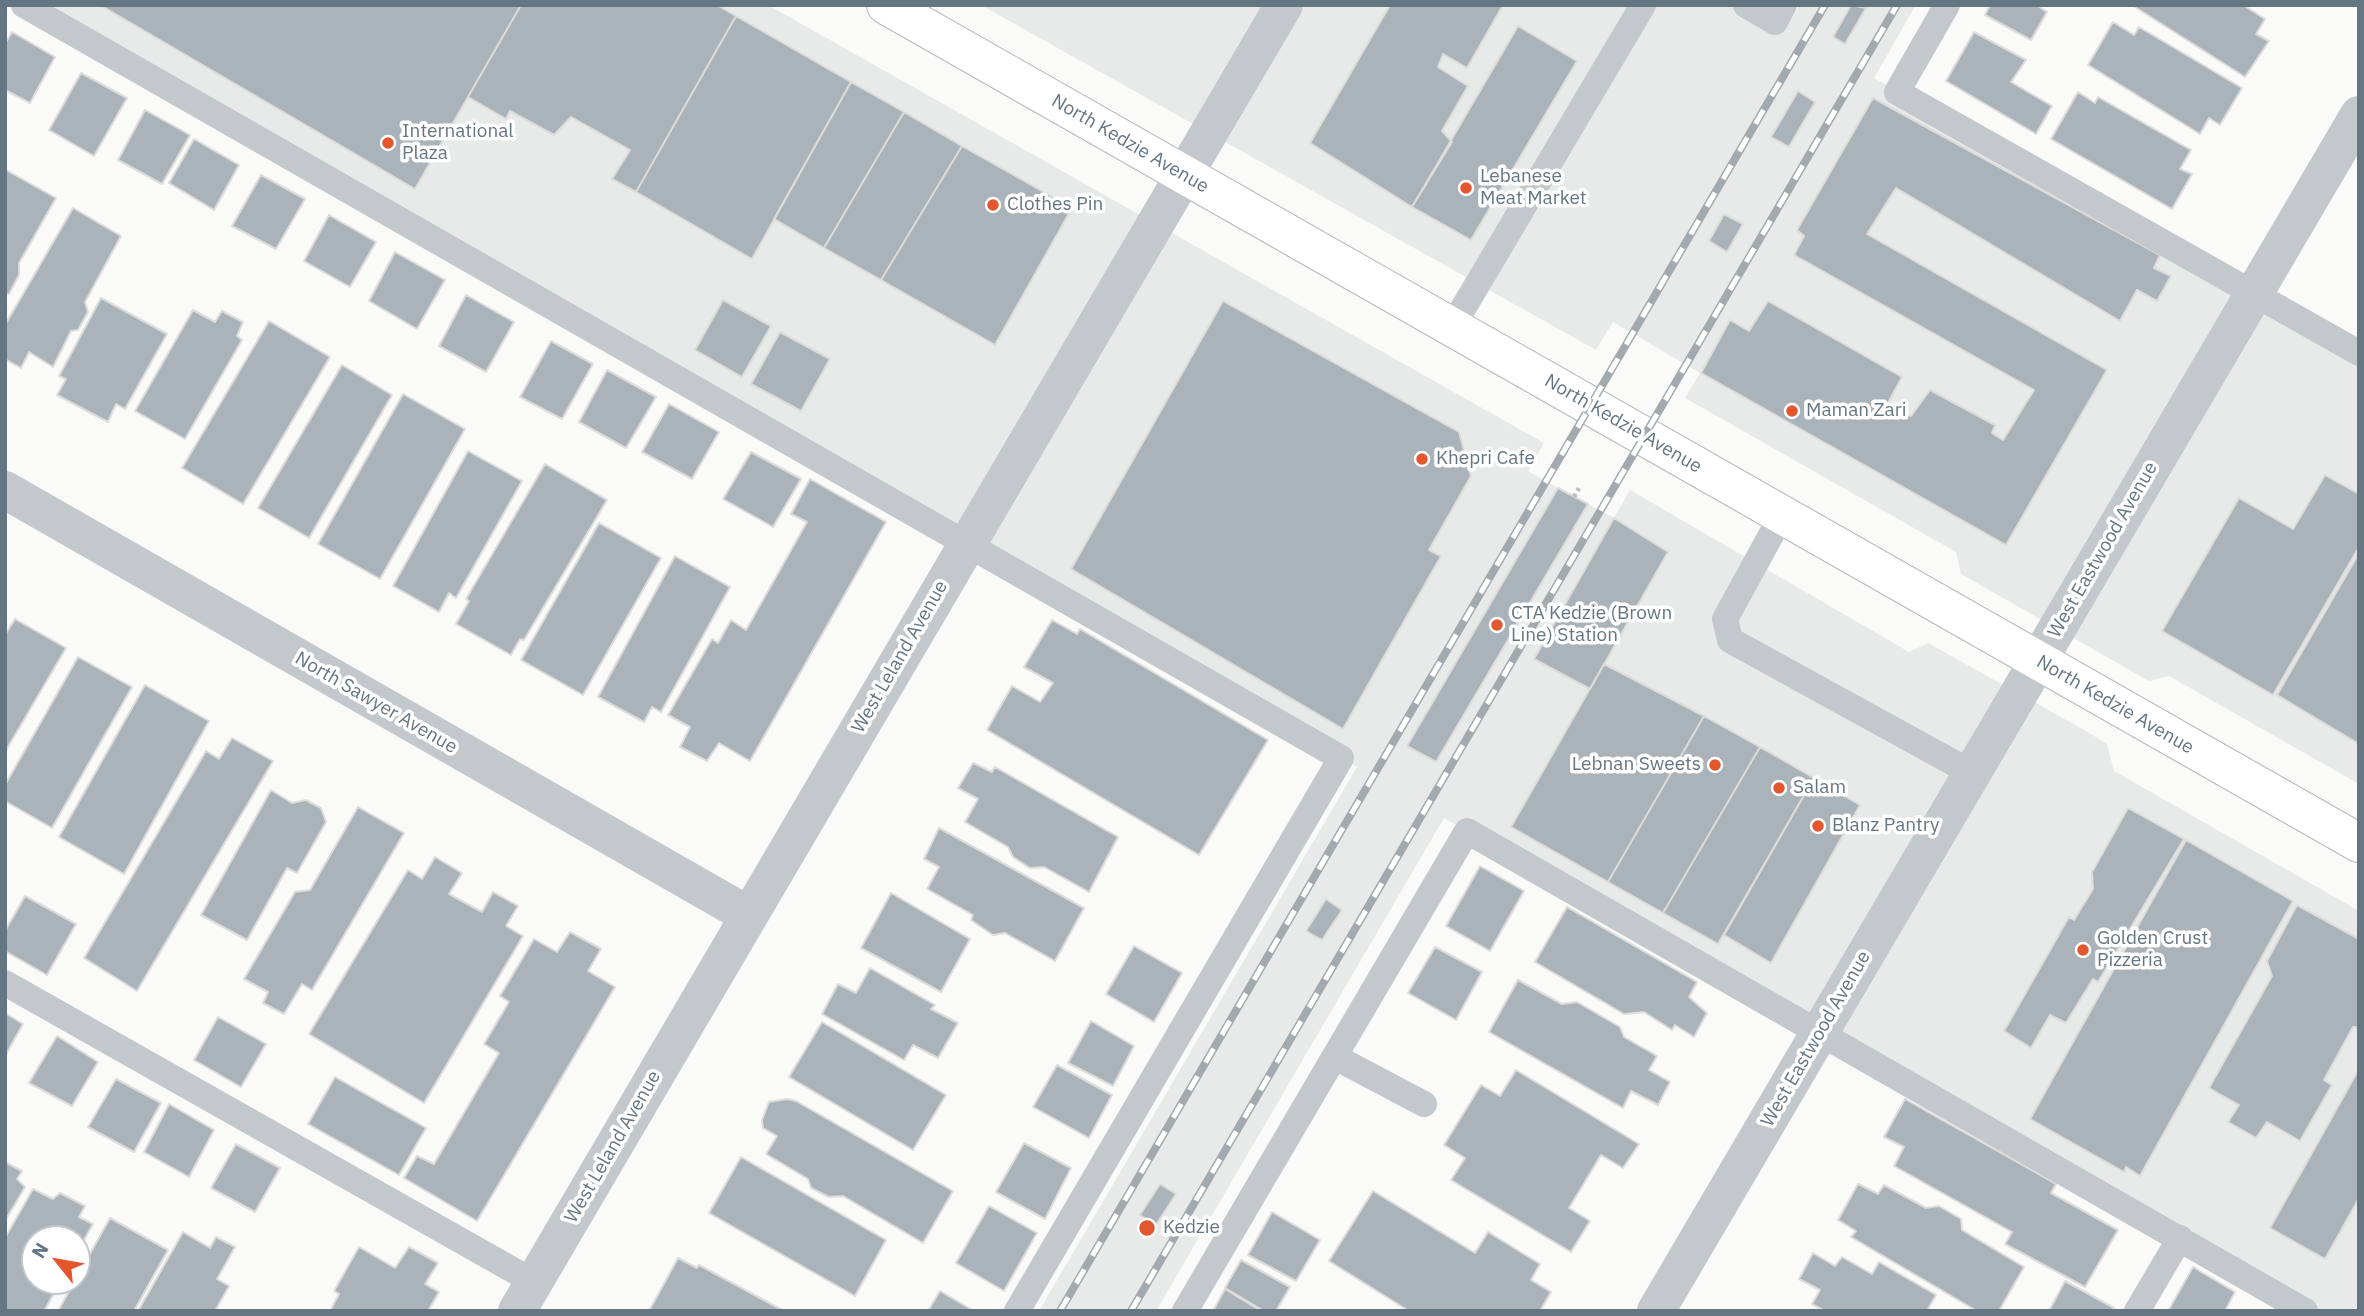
<!DOCTYPE html>
<html>
<head>
<meta charset="utf-8">
<style>
	body { margin:0 }
	#map { position:relative; width:2364px; height:1316px; overflow:hidden; background:#fafaf8; font-family:"IBM Plex Sans",sans-serif }
	canvas { display:block }
	.frame { position:absolute; inset:0; border:7px solid #657683; pointer-events:none }
	.north { position:absolute; left:21px; top:1225px; width:70px; height:70px; box-sizing:border-box; background:#fff; border:2px solid #c1c8cd; border-radius:50%; rotate:301deg; font-size:19px; font-weight:700; line-height:28px; text-align:center; color:#657683 }
	.north::after { content:''; display:block; margin:auto; width:24px; height:32px; background:#e4572e; clip-path:polygon(50% 0,100% 100%,50% 72%,0 100%) }
</style>
</head>
<body>
<div id="map">
<canvas width="2364" height="1316"></canvas>
<div class="frame"></div>
<div class="north">N</div>
</div>
<script>
const context = document.querySelector('canvas').getContext('2d');
context.lineJoin = 'round';
function fill(path, color) {
  context.fillStyle = color;
  context.fill(path, 'evenodd');
}
function stroke(path, color, width, dash) {
  context.strokeStyle = color;
  context.lineWidth = width;
  context.lineCap = dash ? 'butt' : 'round';
  context.setLineDash(dash || []);
  context.stroke(path);
}
function drawText(font, color, halo, rows, align = 'center') {
  context.font = font + ' "IBM Plex Sans",sans-serif';
  context.lineWidth = 7;
  context.setLineDash([]);
  context.textBaseline = 'middle';
  context.strokeStyle = halo;
  context.fillStyle = color;
  for (const [text, x, y, turn = 0] of rows) {
    context.save();
    context.translate(x, y);
    context.rotate((+turn || 0) * Math.PI / 180);
    context.textAlign = isNaN(turn) ? turn : align;
    if (halo) context.strokeText(text, 0, 0);
    context.fillText(text, 0, 0);
    context.restore();
  }
}
const built = new Path2D(`
	M42 5H768L1544 443 1528 471 1558 488 1614 518 1630 490 1909 652 1928 643 2086 731 2107 744 2114 771 2359 911V1311H2316L1444 818 1156 1311H1039L1357 767 966 545Z
	M981 5H1746L1786 28 1800 5H1916L1874 78 2359 353V784L2169 676 2149 681 1961 574 1956 552 1685 398 1700 373 1613 322 1596 350Z`);
const building = new Path2D(`
	M100 5H521L415 189Z
	M521 5H717L736 16 636 192 612 179 630 150 571 117 554 135 510 111 506 119 468 97Z
	M1390 5H1503L1467 68 1443 54 1438 67 1468 86 1442 131 1452 142 1412 207 1310 143Z
	M1851 5 1866 8 1845 44 1833 37Z
	M1990 5H2036L2047 12 2031 40 1985 15Z
	M2132 5H2243L2265 19 2256 34 2269 41 2245 77Z
	M736 16 851 82 752 259 636 192Z
	M2113 22 2134 35 2139 27 2242 88 2220 125 2209 118 2200 134 2088 65Z
	M1518 26 1577 61 1471 240 1412 207Z
	M12 32 55 57 30 103 5 90V44Z
	M1974 32 2026 60 2011 82 2052 106 2036 134 1946 81Z
	M81 73 127 98 94 156 49 130Z
	M851 82 904 112 824 248 774 219Z
	M1798 91 1815 102 1789 147 1771 137Z
	M2078 92 2095 103 2098 97 2191 150 2180 169 2192 174 2172 209 2051 139Z
	M1873 98 2160 255 2154 268 2171 276 2157 301 2137 290 2120 321 1896 188 1867 234 2107 370 2006 545 1701 373 1730 320 1749 331 1768 301 1902 377 1887 405 1911 416 1930 390 1995 425 1992 433 2003 440 2034 390 1794 255 1804 236 1797 230Z
	M145 110 190 135 162 184 118 160Z
	M904 112 962 146 881 280 824 248Z
	M194 139 239 165 214 210 169 183Z
	M962 146 1072 208 995 345 881 280Z
	M6 170 56 198 19 263V275L9 294H5Z
	M261 175 305 199 276 249 232 226Z
	M73 208 121 236 85 302 88 312 78 330 71 331 53 367 29 352 21 368 5 359V325Z
	M1724 214 1743 224 1727 252 1709 241Z
	M329 215 376 242 350 287 304 261Z
	M395 252 445 280 417 329 369 301Z
	M466 295 514 322 486 372 439 346Z
	M101 298 167 334 125 409 116 404 108 422 57 395 66 379 59 376Z
	M723 300 771 326 742 377 695 350Z
	M1223 301 1459 432 1471 476 1429 550 1441 556 1343 729 1071 569Z
	M193 310 215 322 222 311 243 322 237 336 242 340 185 439 135 411Z
	M269 321 330 357 243 504 182 468Z
	M780 332 830 359 801 411 751 384Z
	M551 341 593 364 562 419 520 397Z
	M342 365 392 395 309 538 258 508Z
	M607 370 656 397 626 448 579 422Z
	M403 394 465 429 380 579 318 544Z
	M669 404 719 432 692 479 642 452Z
	M468 451 522 481 456 598 449 593 439 612 393 586Z
	M751 452 801 479 773 527 723 499Z
	M545 464 607 500 524 640 520 639 511 655 456 624 469 601 466 599Z
	M2325 475 2359 494V547L2273 695 2162 631 2239 498 2293 529Z
	M810 479 886 522 750 761 719 743 707 761 680 747 690 727 668 715 712 639 718 643 731 620 746 630 807 522 791 514Z
	M1558 488 1588 504 1436 762 1407 746Z
	M1614 518 1668 552 1590 689 1534 659Z
	M599 523 661 558 583 695 521 660Z
	M2359 553V744L2277 695Z
	M675 556 730 587 661 712 652 707 644 722 598 697Z
	M15 619 66 648 5 752V635Z
	M1052 620 1077 634 1080 629 1268 740 1199 855 987 730 1012 686 1040 702 1053 683 1024 667Z
	M78 657 132 687 52 828 5 801V785Z
	M1604 664 1704 716 1608 882 1511 827Z
	M145 685 209 721 124 874 59 837Z
	M1704 716 1760 747 1663 913 1608 882Z
	M232 738 273 761 137 991 84 958 206 751 219 759Z
	M1760 747 1814 778 1718 944 1663 913Z
	M973 763 992 772 995 767 1118 837 1089 892 1044 867 1030 868 1013 857 1008 847 965 822 978 799 958 788Z
	M1814 778 1860 805 1771 963 1724 935Z
	M271 790 292 803 306 800 321 808 326 822 297 873 287 868 247 940 201 915Z
	M358 807 404 833 312 990 302 984 284 1014 263 1003 268 992 244 979 295 892 310 890Z
	M2128 808 2184 839 2098 982 2093 979 2066 1023 2050 1015 2031 1048 2004 1031 2069 917 2074 920 2093 889 2092 872Z
	M939 828 1084 908 1055 961 1005 933 993 935 971 920 973 915 927 889 939 867 924 859Z
	M2186 840 2293 901 2140 1176 2126 1167 2124 1172 2030 1119Z
	M435 857 462 873 449 894 482 912 493 892 518 906 506 926 523 936 424 1103 309 1034 408 870 422 879Z
	M1480 866 1524 891 1490 951 1446 926Z
	M891 893 970 939 941 992 861 948Z
	M25 896 76 924 47 975 5 951V931Z
	M1326 899 1342 910 1322 940 1306 931Z
	M2297 905 2359 939V1027H2353L2324 1080 2332 1085 2300 1141 2267 1122 2256 1138 2228 1122 2239 1105 2209 1088 2272 976 2267 961Z
	M1567 907 1697 982 1689 997 1707 1013 1694 1037 1675 1025 1672 1030 1644 1012 1624 1014 1535 962Z
	M570 932 601 949 588 971 615 987 477 1221 404 1178 417 1156 434 1164 499 1053 484 1044 509 1002 500 996 534 939 557 952Z
	M1134 946 1182 973 1154 1022 1106 994Z
	M1435 947 1482 972 1456 1020 1408 993Z
	M870 968 935 1005 931 1009 958 1023 938 1058 913 1045 904 1060 822 1014 838 984 856 993Z
	M1518 980 1562 1004 1577 1002 1620 1027 1624 1037 1657 1056 1649 1070 1670 1082 1658 1105 1631 1091 1623 1108 1489 1032Z
	M5 1013 23 1024 5 1056Z
	M218 1017 266 1044 241 1087 194 1060Z
	M1091 1021 1134 1046 1113 1086 1068 1063Z
	M822 1022 946 1095 913 1150 789 1077Z
	M57 1036 98 1062 72 1106 29 1083Z
	M1057 1065 1112 1095 1089 1138 1033 1107Z
	M2359 1069V1198L2325 1259 2270 1228Z
	M1516 1070 1639 1144 1623 1168 1601 1155 1569 1208 1590 1221 1571 1252 1451 1180 1465 1158 1444 1145 1481 1085 1500 1096Z
	M335 1077 426 1128 399 1175 308 1124Z
	M116 1079 161 1103 134 1152 88 1127Z
	M787 1099 796 1101 953 1191 923 1243 843 1196 829 1197 811 1188 808 1179 766 1154 777 1136 763 1128 762 1120 769 1102Z
	M1905 1099 2056 1184 2051 1193 2118 1230 2085 1287 2005 1244 2012 1232 1894 1166 1904 1147 1884 1137Z
	M169 1104 214 1130 189 1177 144 1152Z
	M1024 1143 1071 1168 1045 1219 996 1192Z
	M236 1144 280 1168 255 1212 211 1188Z
	M741 1157 886 1240 855 1296 709 1213Z
	M5 1162 22 1171 17 1179 25 1187 5 1221Z
	M1160 1184 1176 1194 1156 1225 1140 1215Z
	M1858 1184 1878 1194 1884 1185 1926 1208 1939 1206 1961 1219 1962 1230 2024 1267 1999 1311H1977L1851 1237 1856 1231 1838 1220Z
	M33 1189 53 1199 60 1193 85 1206 79 1217 93 1224 77 1252V1239H35V1281H61L44 1311H5V1238Z
	M1373 1191 1475 1253 1488 1232 1540 1264 1531 1280 1551 1292 1540 1311H1409L1329 1261Z
	M989 1206 1037 1233 1004 1291 956 1263Z
	M1272 1212 1320 1240 1296 1281 1248 1255Z
	M110 1218 168 1250 134 1311H58Z
	M183 1232 210 1248 216 1237 235 1247 217 1279 229 1286 215 1311H138Z
	M359 1247 395 1268 409 1247 438 1263 425 1284 439 1292 428 1311H330L339 1294 334 1291Z
	M1813 1253 1835 1266 1842 1257 1872 1274 1879 1262 1936 1295 1928 1309 1931 1311H1825L1812 1304 1820 1290 1799 1279Z
	M678 1258 697 1268 699 1265 784 1311H649Z
	M1241 1260 1290 1287 1276 1311H1264L1225 1288Z
	M2193 1267 2235 1292 2225 1311H2168Z
	M2065 1281 2114 1308 2112 1311H2049Z
	M1225 1289 1261 1311H1213Z
	M940 1291 974 1311H928Z`);
const path = new Path2D(`
	M1574 497 1579 488`);
const lane = new Path2D(`
	M24 5 1341 758 1017 1311
	M1746 5 1775 22 1784 5
	M1947 5 1897 92 2359 353
	M1452 327 1643 5
	M1782 515 1725 619 1730 640 1972 773
	M5 983 534 1282
	M1335 1057 1424 1104
	M1185 1311 1467 831 2305 1311
	M2137 1311 2180 1238`);
const street = new Path2D(`
	M5 490 748 915
	M517 1311 1284 5
	M1656 1311 2359 115`);
const secondary = new Path2D(`
	M886 5 2359 843`);
const rail = new Path2D(`
	M1060 1311 1825 5
	M1131 1311 1897 5`);
const markers = [
	[388,143,7,"#e4572e"],
	[1466,188,7,"#e4572e"],
	[993,205,7,"#e4572e"],
	[1792,411,7,"#e4572e"],
	[1422,459,7,"#e4572e"],
	[1497,625,7,"#e4572e"],
	[1715,765,7,"#e4572e"],
	[1779,788,7,"#e4572e"],
	[1818,826,7,"#e4572e"],
	[2083,950,7,"#e4572e"],
	[1147,1228,9,"#e4572e"]
];
const poiNames = [
	["International",402,132],
	["Plaza",402,154],
	["Lebanese",1480,177],
	["Meat Market",1480,199],
	["Clothes Pin",1007,205],
	["Maman Zari",1806,411],
	["Khepri Cafe",1436,459],
	["CTA Kedzie (Brown",1511,614],
	["Line) Station",1511,636],
	["Lebnan Sweets",1701,765,"right"],
	["Salam",1793,788],
	["Blanz Pantry",1832,826],
	["Golden Crust",2097,939],
	["Pizzeria",2097,961],
	["Kedzie",1163,1228]
];
const streetNames = [
	["North Kedzie Avenue",1130,144,30],
	["North Kedzie Avenue",1623,424,30],
	["West Eastwood Avenue",2103,550,-60],
	["West Leland Avenue",900,657,-60],
	["North Sawyer Avenue",376,703,30],
	["North Kedzie Avenue",2115,705,30],
	["West Eastwood Avenue",1816,1039,-60],
	["West Leland Avenue",613,1147,-60]
];
fill(built, '#e8e9e9');
fill(building, '#aab3b9');
stroke(building, '#dcdcda', 2);
stroke(secondary, '#b3babf', 40);
stroke(path, '#bbbfc2', 4.5, [3.5, 3.5]);
stroke(lane, '#c3c8cc', 26);
stroke(street, '#c3c8cc', 38);
stroke(secondary, '#fff', 38);
stroke(rail, '#a2aab0', 8);
stroke(rail, '#fff', 5, [16]);
for (const [x, y, r, color] of markers) {
  const dot = new Path2D();
  dot.arc(x, y, r, 0, 2 * Math.PI);
  context.fillStyle = color;
  context.fill(dot);
  stroke(dot, '#fff', 2.5);
}
drawText('19px', '#657683', '#fff', poiNames, 'left');
drawText('19px', '#657683', '#fff', streetNames);
</script>
</body>
</html>
